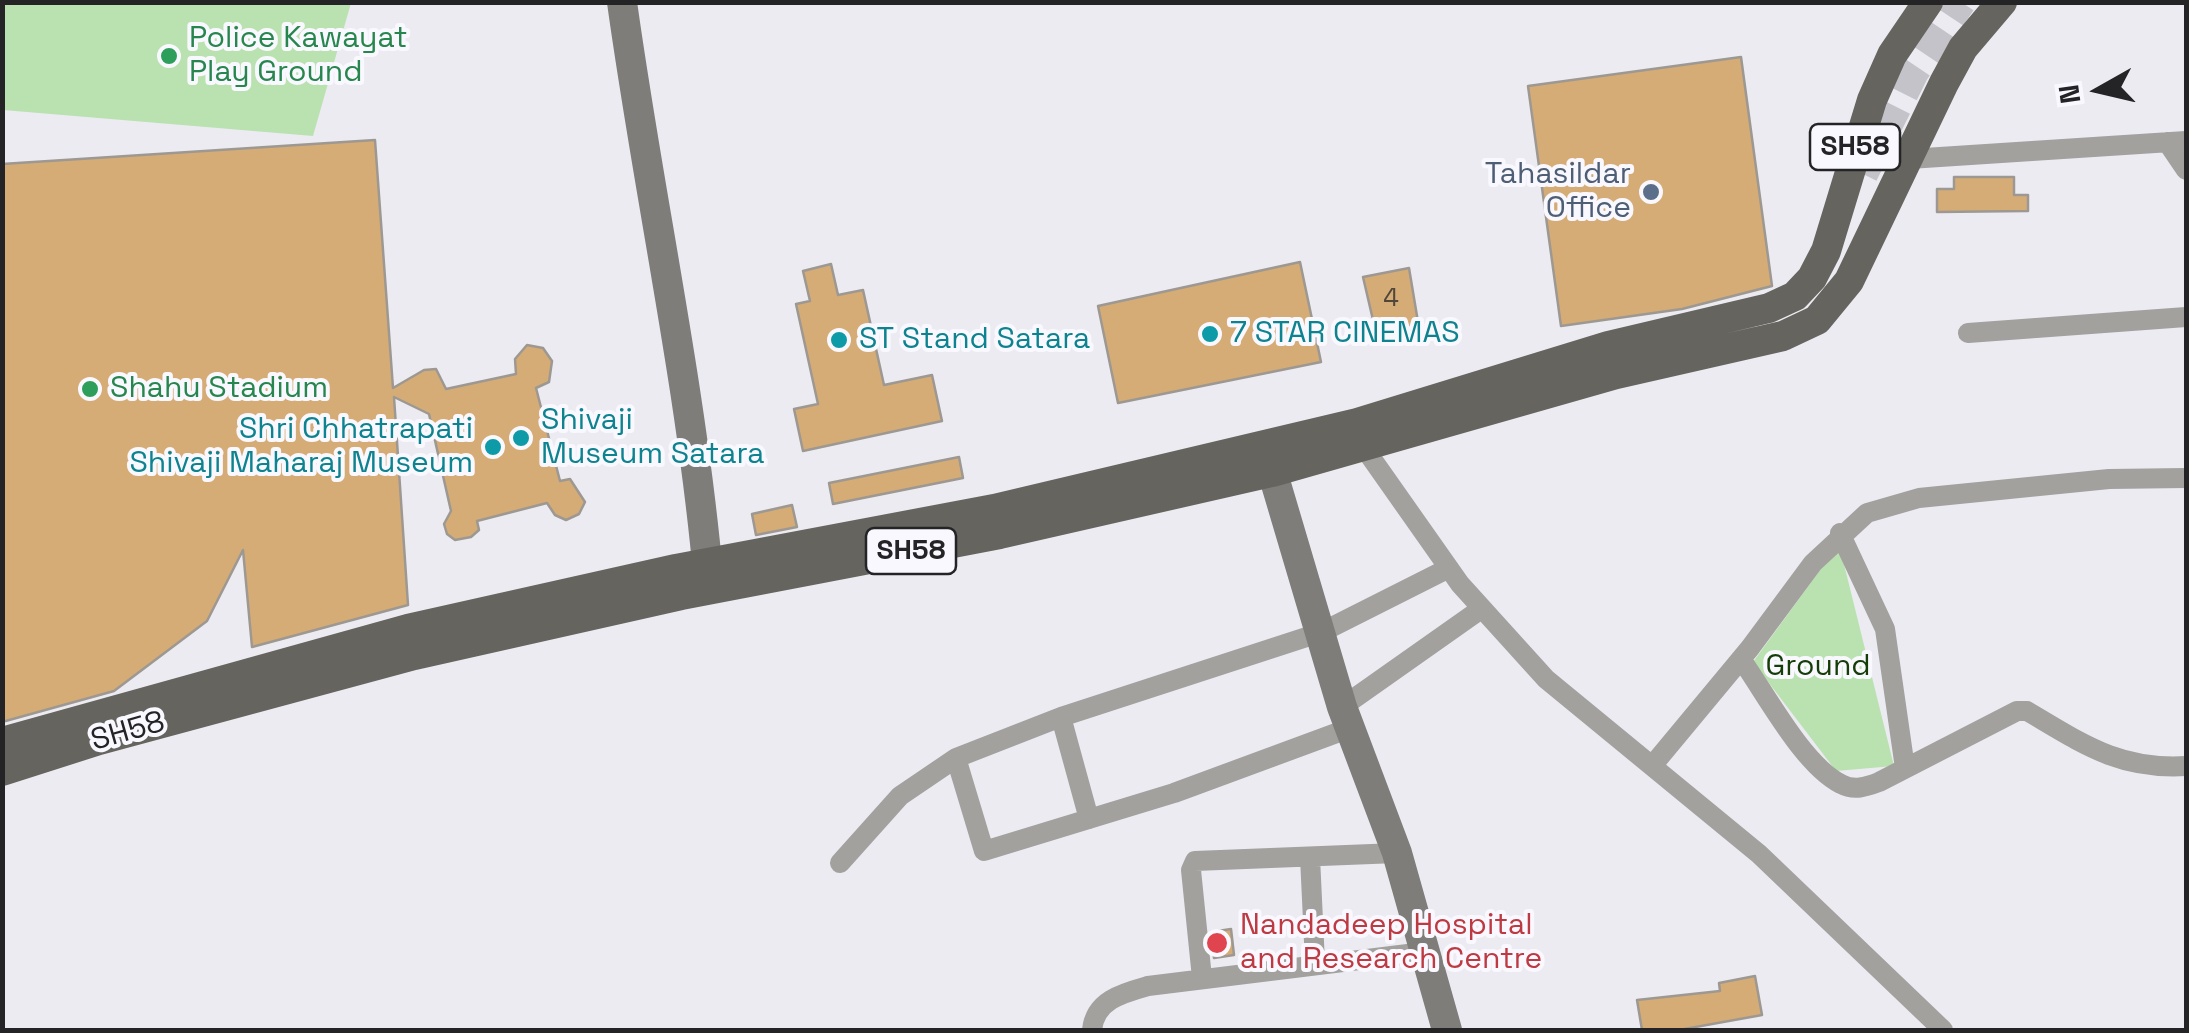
<!DOCTYPE html>
<html>
<head>
<meta charset="utf-8">
<style>
	body { margin:0 }
	#map { position:relative; width:2189px; height:1033px; overflow:hidden; background:#ecebf2; font-family:"Space Grotesk",sans-serif }
	canvas { display:block }
	.frame { position:absolute; inset:0; border:5px solid #242426; pointer-events:none }
	.north { position:absolute; left:2049px; top:40px; width:100px; height:100px; -webkit-text-stroke:8px #f9f8fe; paint-order:stroke; rotate:262deg; font-size:28px; font-weight:700; line-height:40px; text-align:center; color:#242426 }
	.north::after { content:''; display:block; margin:auto; width:35px; height:45px; background:#242426; clip-path:polygon(50% 0,100% 100%,50% 72%,0 100%) }
</style>
</head>
<body>
<div id="map">
<canvas width="2189" height="1033"></canvas>
<div class="frame"></div>
<div class="north">N</div>
</div>
<script>
const context = document.querySelector('canvas').getContext('2d');
context.lineJoin = 'round';
function fill(path, color) {
  context.fillStyle = color;
  context.fill(path, 'evenodd');
}
function stroke(path, color, width, dash) {
  context.strokeStyle = color;
  context.lineWidth = width;
  context.lineCap = dash ? 'butt' : 'round';
  context.setLineDash(dash || []);
  context.stroke(path);
}
function drawText(font, color, halo, rows, align = 'center') {
  context.font = font + ' "Space Grotesk",sans-serif';
  context.lineWidth = 8;
  context.setLineDash([]);
  context.textBaseline = 'middle';
  context.strokeStyle = halo;
  context.fillStyle = color;
  for (const [text, x, y, turn = 0] of rows) {
    context.save();
    context.translate(x, y);
    context.rotate((+turn || 0) * Math.PI / 180);
    context.textAlign = isNaN(turn) ? turn : align;
    if (halo) context.strokeText(text, 0, 0);
    context.fillText(text, 0, 0);
    context.restore();
  }
}
const green = new Path2D(`
	M2 3 3 2 351 3 313 136 3 110Z
	M1839 544 1894 766 1836 771 1753 662Z`);
const building = new Path2D(`
	M1741 57 1772 286 1682 309 1561 326 1528 86Z
	M375 140 393 388 424 370 436 369 446 389 516 374 515 359 527 345 543 348 552 361 549 382 536 388 560 481 570 479 585 502 579 514 566 520 555 515 547 503 477 521 479 530 471 537 455 540 447 534 444 524 451 511 429 414 394 397 408 605 252 647 243 550 207 621 114 691 2 722V164Z
	M1954 177H2014V195H2028V211L1937 212V189H1954Z
	M1300 262 1321 362 1118 403 1098 306Z
	M831 264 838 295 863 290 884 385 932 375 942 421 803 451 794 409 818 404 796 304 810 301 803 271Z
	M1409 268 1419 328 1373 320 1363 277Z
	M959 457 963 478 833 504 829 483Z
	M792 505 797 527 756 535 752 514Z
	M1231 929 1234 955 1214 958 1211 932Z
	M1755 976 1762 1015 1679 1030H1642L1637 1000 1720 991 1719 983Z`);
const primaryTunnel = new Path2D(`
	M1863 174 1914 72 1961 2`);
const street = new Path2D(`
	M2167 142 2186 170
	M1909 159 2186 141
	M1968 333 2186 317
	M1361 436 1365 449 1460 584 1546 679 1759 854 1943 1030
	M1840 533 1885 629 1905 768
	M1741 659C1766 694 1803 765 1841 784 1854 791 1866 787 1879 782L2017 711H2027C2083 744 2119 770 2186 766
	M1342 707 1481 609
	M1061 717 1089 819
	M956 758 984 851 1174 793 1350 728
	M1652 766 1750 648 1813 563 1867 513 1919 498 2109 479 2186 478
	M1310 857 1315 963
	M840 863 900 796 956 758 1061 717 1322 632 1449 568
	M1202 978 1191 870 1195 861 1397 853
	M1092 1030C1095 1000 1123 993 1148 986L1424 952`);
const secondary = new Path2D(`
	M622 2C648 190 689 375 707 563
	M1265 447 1342 707 1397 853 1447 1030`);
const primary = new Path2D(`
	M2 742 408 629 676 569 994 509 1357 423 1608 346 1769 308 1795 296 1812 278 1826 251 1872 100 1892 55 1928 2
	M2 771 99 740 414 655 681 595 1000 534 1272 472 1616 374 1783 336 1817 320 1849 281 1944 83 1963 48 2002 2`);
const markers = [
	[169,56,10,"#2e9e5b"],
	[1651,192,10,"#5c6f8a"],
	[1210,334,10,"#0f9aa8"],
	[839,340,10,"#0f9aa8"],
	[90,389,10,"#2e9e5b"],
	[521,438,10,"#0f9aa8"],
	[493,447,10,"#0f9aa8"],
	[1217,943,12,"#e0444e"]
];
const numberNames = [
	["4",1391,299]
];
const shields = [
	[1855,147,90],
	[911,551,90]
];
const shieldNames = [
	["SH58",1855,147],
	["SH58",911,551]
];
const leisureNames = [
	["Police Kawayat",189,39],
	["Play Ground",189,73],
	["Shahu Stadium",110,389]
];
const serviceNames = [
	["Tahasildar",1631,175],
	["Office",1631,209]
];
const cultureNames = [
	["7 STAR CINEMAS",1230,334],
	["ST Stand Satara",859,340],
	["Shivaji",541,421],
	["Museum Satara",541,455],
	["Shri Chhatrapati",473,430,"right"],
	["Shivaji Maharaj Museum",473,464,"right"]
];
const parkNames = [
	["Ground",1818,667]
];
const streetNames = [
	["SH58",128,732,-16]
];
const healthNames = [
	["Nandadeep Hospital",1240,926],
	["and Research Centre",1240,960]
];
fill(green, '#bae2b0');
fill(building, '#d6ac76');
stroke(building, '#9d9892', 2.5);
stroke(primaryTunnel, '#c4c3c9', 30, [30, 15]);
stroke(street, '#a2a19e', 20);
stroke(secondary, '#7e7d79', 30);
stroke(primary, '#65645e', 30);
for (const [x, y, r, color] of markers) {
  const dot = new Path2D();
  dot.arc(x, y, r, 0, 2 * Math.PI);
  context.fillStyle = color;
  context.fill(dot);
  stroke(dot, '#f9f8fe', 4);
}
drawText('25px', '#50463a', null, numberNames);
for (const [x, y, w] of shields) {
  const box = new Path2D();
  box.roundRect(x - w / 2, y - 23, w, 46, 8);
  context.fillStyle = '#f9f8fe';
  context.fill(box);
  stroke(box, '#242426', 2.5);
}
drawText('bold 28px', '#242426', null, shieldNames);
drawText('30px', '#27864d', '#f9f8fe', leisureNames, 'left');
drawText('30px', '#4e5e75', '#f9f8fe', serviceNames, 'right');
drawText('30px', '#0d838f', '#f9f8fe', cultureNames, 'left');
drawText('30px', '#143d07', '#f9f8fe', parkNames);
drawText('30px', '#242426', '#f9f8fe', streetNames);
drawText('30px', '#be3a42', '#f9f8fe', healthNames, 'left');
</script>
</body>
</html>
